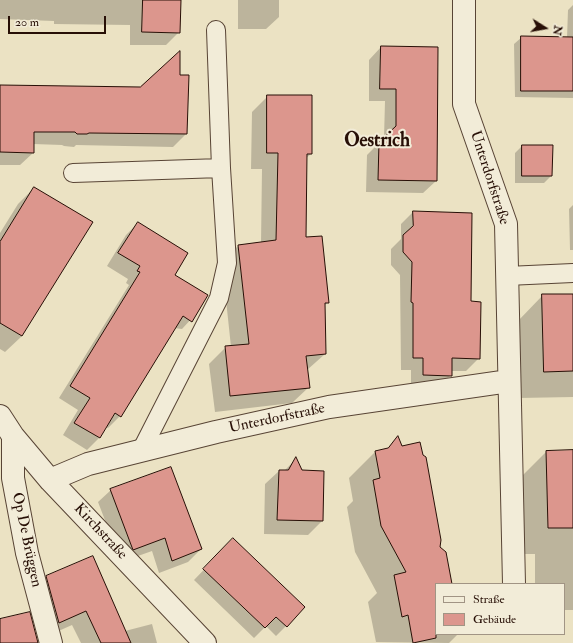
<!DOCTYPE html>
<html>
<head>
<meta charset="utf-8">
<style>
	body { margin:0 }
	#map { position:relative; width:573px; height:643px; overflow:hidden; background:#ebe2c3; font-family:"IM FELL Double Pica",serif }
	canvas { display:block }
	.legend { position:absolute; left:435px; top:583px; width:130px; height:52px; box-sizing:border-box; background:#f2ecd8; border:1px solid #a19484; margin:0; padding:5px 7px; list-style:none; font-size:12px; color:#270f06 }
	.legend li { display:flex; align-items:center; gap:8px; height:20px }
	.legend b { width:20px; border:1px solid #a19484 }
	.north { position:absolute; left:525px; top:8px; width:40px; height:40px; -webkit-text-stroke:3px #f2ecd8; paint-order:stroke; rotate:101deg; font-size:11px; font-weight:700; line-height:16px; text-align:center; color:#270f06 }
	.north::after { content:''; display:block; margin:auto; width:14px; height:18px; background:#270f06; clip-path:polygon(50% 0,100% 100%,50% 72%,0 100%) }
	.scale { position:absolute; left:8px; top:16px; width:98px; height:18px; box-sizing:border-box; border:2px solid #270f06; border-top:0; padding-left:5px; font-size:12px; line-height:14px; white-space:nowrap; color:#270f06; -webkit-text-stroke:3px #f2ecd8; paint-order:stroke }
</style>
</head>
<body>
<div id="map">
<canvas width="573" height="643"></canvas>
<ul class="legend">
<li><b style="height:5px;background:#f2ecd8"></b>Straße</li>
<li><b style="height:11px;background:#dc968d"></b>Gebäude</li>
</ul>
<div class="north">N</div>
<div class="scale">20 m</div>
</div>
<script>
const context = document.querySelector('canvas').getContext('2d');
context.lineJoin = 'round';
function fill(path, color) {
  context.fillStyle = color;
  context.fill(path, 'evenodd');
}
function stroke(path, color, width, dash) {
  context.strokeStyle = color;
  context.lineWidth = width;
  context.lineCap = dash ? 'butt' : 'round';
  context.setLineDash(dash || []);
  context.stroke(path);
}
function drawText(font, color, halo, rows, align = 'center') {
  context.font = font + ' "IM FELL Double Pica",serif';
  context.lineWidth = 4;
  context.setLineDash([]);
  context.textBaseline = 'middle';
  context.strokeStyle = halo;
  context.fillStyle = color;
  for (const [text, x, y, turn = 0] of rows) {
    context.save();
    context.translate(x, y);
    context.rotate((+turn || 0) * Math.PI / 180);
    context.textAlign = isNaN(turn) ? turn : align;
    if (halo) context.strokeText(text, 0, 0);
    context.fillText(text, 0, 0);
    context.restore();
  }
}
const shadow = new Path2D(`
	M0 0H180L179 32 166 45H130V25L54 24V21L0 19Z
	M238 0H279V17L266 29H238Z
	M573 5V98L515 97 514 44 522 37 567 38 568 10Z
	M381 47 436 181 423 193 366 192 367 155 384 138 385 101H369V60Z
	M178 76 186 134 173 147 76 145 74 147 64 146 62 145 33 144V153L20 165H0V86L141 88Z
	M268 96 311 154 306 158 305 239 328 302 324 306 325 354 307 370 309 387 292 403 215 412 209 364 226 347H231L222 262 238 246 261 243 262 169H251L252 112Z
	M522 146 551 176 544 183H515V153Z
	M34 188 22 336 5 352 0 349V233L18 204Z
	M573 205V250H570L569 209Z
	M413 212 470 302 479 358 466 371H451V375L438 388 411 387V370H401L400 275 391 265V249L401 239V224Z
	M138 223 173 275 194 316 182 329 174 328 120 416 108 428 106 427 99 438 87 450 63 435 78 410 59 398 129 285 126 283 128 279 107 266 126 235Z
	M573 294V397L519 398 517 322 543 295Z
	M397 438 451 584H436V634H458L449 643 376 642 368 602 377 593 355 552 347 507 353 501 349 478 375 452 386 450Z
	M573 451V610H564V584H535V554H522L520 478 546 452Z
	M296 459 322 521 308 535 264 534 265 484 279 471H284Z
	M111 490 201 549 188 562 159 573 152 551 121 562 98 502Z
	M223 550 286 626 276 636 266 626 254 638 194 580Z
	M47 577 125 631 152 624 157 643H81L72 625 45 637 33 591Z`);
const building = new Path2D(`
	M143 0H181L180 33 142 32Z
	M521 36 573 37V91H521Z
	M381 46 438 47 437 181 378 180 379 142 396 126V89H380Z
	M180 51V75H189L187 134 89 133 87 134H77L75 132H34V153L0 152V85L140 87Z
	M267 95H312V154H307L306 237 322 236 329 303H325L326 354 306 356 310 388 230 396 225 346 249 344 238 245 276 240 278 153H267Z
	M522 145H553L552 176H522Z
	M34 187 93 222 22 336 0 323V242Z
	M413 211 472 213 471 301 481 302 480 359 452 358V376L423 375V358H413V303L411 302 412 262 403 252V235L413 226Z
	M138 222 188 253 175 275 208 295 192 322 183 316 121 417 115 413 100 438 74 423 90 398 70 386 140 272 137 271 140 266 118 253Z
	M542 294H573V371L544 372Z
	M398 436 402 446 420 442 423 455 426 457 441 540 440 547 446 552 452 584H436V638L413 643 408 615 402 617 394 575 406 572 381 526 373 480 380 478 375 451 388 448Z
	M573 450V528H548L546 451Z
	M296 457 302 470 324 471 323 521 277 520 279 470H288Z
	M171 467 202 549 172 561 165 538 133 550 110 489Z
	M233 538 305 607 287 627 276 617 265 628 203 569Z
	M93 556 131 643H101L86 611 59 623 46 576Z
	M30 612 38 643H0V619Z`);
const service = new Path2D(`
	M216 30 221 168
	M73 173 221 168 227 263 219 298 141 451
	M507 276 573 273`);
const minor = new Path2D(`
	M464 0V104L506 224 514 584
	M0 416 13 436 50 480 205 643
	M13 436V478L27 553 51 643
	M50 480 88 464 216 432 329 407 509 381`);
const streetNames = [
	["Unterdorfstraße",489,178,72],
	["Unterdorfstraße",277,419,-12],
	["Kirchstraße",100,532,47],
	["Op De Brüggen",26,540,78]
];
const districtNames = [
	["Oestrich",377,142]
];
fill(shadow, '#0003');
fill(building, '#dc968d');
stroke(building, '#270f06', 1);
stroke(service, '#584435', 20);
stroke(minor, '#584435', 24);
stroke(service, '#f2ecd8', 18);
stroke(minor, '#f2ecd8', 22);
drawText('15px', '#270f06', '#f2ecd8', streetNames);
drawText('bold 19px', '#270f06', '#f2ecd8', districtNames);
</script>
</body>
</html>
